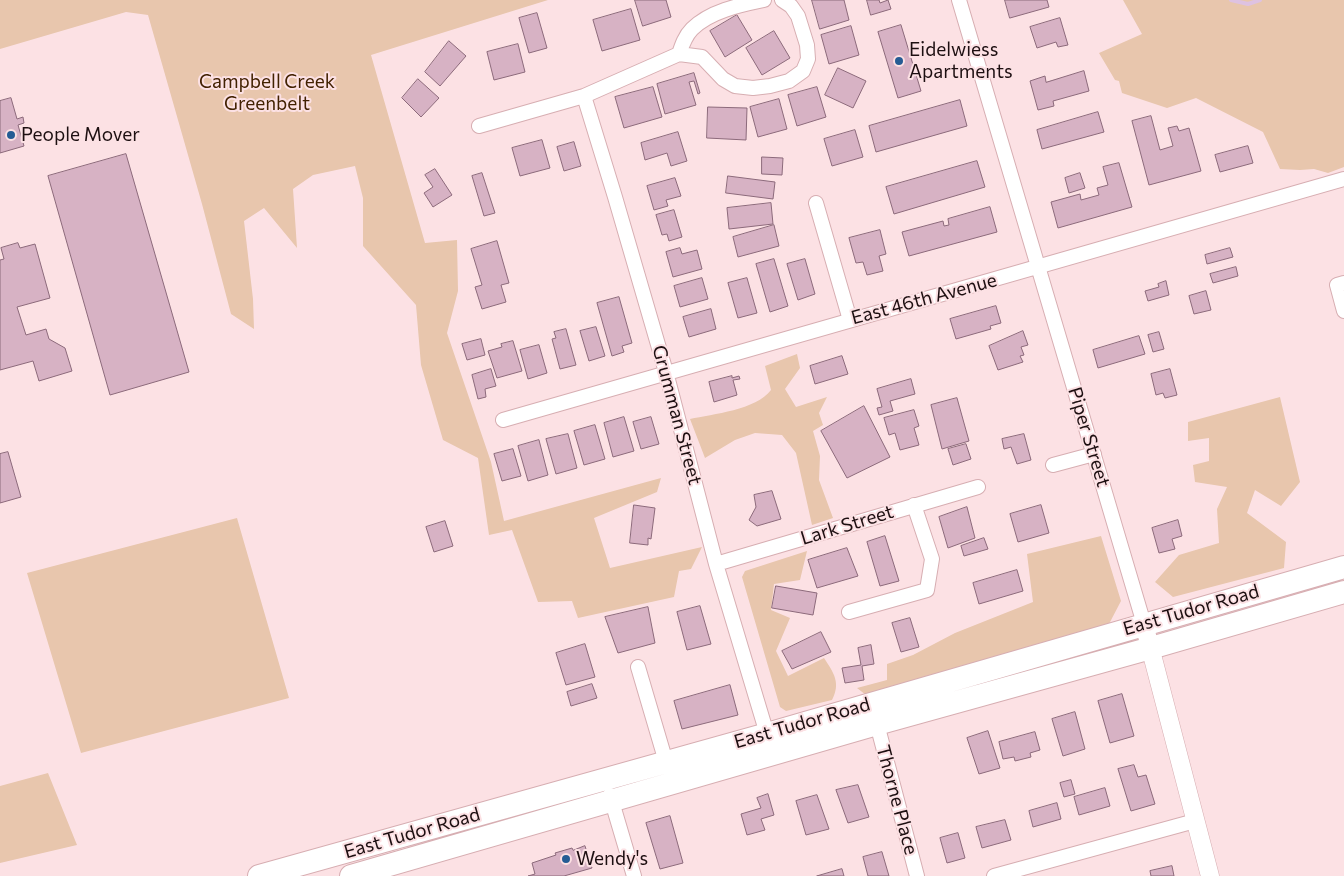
<!DOCTYPE html>
<html>
<head>
<meta charset="utf-8">
<style>
	body { margin:0 }
	canvas { display:block; background:#fce1e4 }
</style>
</head>
<body>
<canvas width="1344" height="876"></canvas>
<script>
const context = document.querySelector('canvas').getContext('2d');
context.lineJoin = 'round';
function fill(path, color) {
  context.fillStyle = color;
  context.fill(path, 'evenodd');
}
function stroke(path, color, width, dash) {
  context.strokeStyle = color;
  context.lineWidth = width;
  context.lineCap = dash ? 'butt' : 'round';
  context.setLineDash(dash || []);
  context.stroke(path);
}
function drawText(font, color, halo, rows, align = 'center') {
  context.font = font + ' Commissioner,sans-serif';
  context.lineWidth = 4;
  context.setLineDash([]);
  context.textBaseline = 'middle';
  context.strokeStyle = halo;
  context.fillStyle = color;
  for (const [text, x, y, turn = 0] of rows) {
    context.save();
    context.translate(x, y);
    context.rotate((+turn || 0) * Math.PI / 180);
    context.textAlign = isNaN(turn) ? turn : align;
    if (halo) context.strokeText(text, 0, 0);
    context.fillText(text, 0, 0);
    context.restore();
  }
}
const green = new Path2D(`
	M0 0H548L371 55 425 243 457 240 458 291 447 333 491 462 504 521 661 478 657 492 594 518 610 568 702 547 691 569 679 571 674 597 578 618 572 601 538 602 512 530 489 535 478 458 443 440 421 365 416 305 363 246V198L355 166 313 175 293 189 297 248 264 208 244 221 253 299 254 329 231 314 202 204 148 15 126 12 0 49Z
	M1123 0H1344V167L1328 173 1314 169 1300 170 1280 169 1263 132 1196 98 1167 108 1122 93 1119 81 1115 80 1099 53 1142 34Z
	M797 354 800 368 785 389 796 407 827 397 819 413 823 425 813 431 820 456 819 480 833 518 812 525 796 453 782 435 755 433 735 440 705 458 690 419C713 414 756 410 771 390L765 366Z
	M1280 397 1300 482 1281 506 1255 490 1247 513 1286 542 1284 568 1173 597 1155 582 1179 555 1219 543 1217 509 1227 487 1195 482 1193 465 1209 461V438L1188 441V422Z
	M237 518 289 698 81 753 27 573Z
	M1101 536 1121 601 1109 624 866 695 857 688 887 680V664L913 655 955 633 1033 602 1027 554Z
	M807 551 800 580 774 584 771 610 790 618 776 651 788 676 824 658C834 673 841 683 832 700L786 711 780 707 742 577 745 571Z
	M48 773 77 845 0 863V786Z`);
const stream = new Path2D(`
	M1231 0 1248 4 1260 0`);
const building = new Path2D(`
	M635 0H666L671 17 643 26Z
	M812 0H844L849 20 820 29Z
	M867 0H879L880 3 888 0 891 9 871 15Z
	M1005 0H1047L1049 7 1010 18Z
	M631 9 640 40 602 51 593 20Z
	M537 13 547 48 529 53 519 18Z
	M737 15 752 40 725 57 710 31Z
	M1060 18 1068 45 1058 47 1056 42 1037 48 1030 27Z
	M901 25 921 91 898 98 878 32Z
	M851 26 859 55 829 64 821 35Z
	M774 31 790 58 762 75 746 48Z
	M449 41 466 56 440 86 425 72Z
	M518 44 525 72 494 80 487 52Z
	M838 68 866 81 853 108 825 95Z
	M1084 71 1089 91 1053 101 1054 106 1038 110 1030 81 1045 76 1046 82Z
	M694 73 700 93 698 94 694 81 689 82 696 105 665 114 657 84Z
	M418 79 439 98 421 117 402 98Z
	M653 87 662 117 624 128 615 97Z
	M817 87 826 117 797 126 788 95Z
	M11 98 17 119 23 117 24 123 18 125 24 146 0 153V101Z
	M779 99 787 129 758 137 750 107Z
	M960 100 967 126 876 152 869 126Z
	M708 107 747 108 746 140 707 138Z
	M1098 112 1104 132 1042 149 1037 130Z
	M1151 116 1160 150 1173 146 1168 128 1177 126 1179 131 1189 128 1201 171 1149 185 1132 121Z
	M855 130 863 157 832 166 824 139Z
	M678 132 687 161 671 166 667 153 645 160 641 143Z
	M542 140 550 168 520 176 512 148Z
	M574 142 581 166 564 171 557 147Z
	M1248 146 1253 163 1220 172 1215 155Z
	M126 154 189 372 110 395 48 176Z
	M762 157 783 158 782 175 762 174Z
	M977 161 985 187 894 214 886 187Z
	M1119 163 1132 207 1058 228 1051 202 1080 194 1081 200 1099 195 1097 188 1108 185 1103 167Z
	M435 169 452 195 433 207 424 193 433 187 425 175Z
	M482 173 495 213 484 216 472 176Z
	M1080 173 1085 188 1069 193 1065 178Z
	M728 176 775 182 773 199 726 193Z
	M675 178 681 196 666 200 668 206 654 210 647 186Z
	M771 203 773 224 729 229 727 208Z
	M990 207 997 232 909 256 902 232 943 221 944 226 949 225 948 219Z
	M674 210 682 237 669 241 667 234 662 235 656 215Z
	M774 225 779 246 738 257 733 237Z
	M880 230 886 254 879 256 883 271 867 275 863 262 856 263 849 238Z
	M497 241 509 283 501 285 506 302 482 309 475 287 482 285 471 249Z
	M18 243 20 248 35 244 50 298 17 307 26 335 46 329 49 339 65 348 72 371 39 381 33 361 0 370V260L4 259 1 248Z
	M680 248 682 254 697 250 702 269 673 277 666 252Z
	M1230 248 1233 257 1207 264 1205 255Z
	M774 259 788 306 770 312 756 264Z
	M805 259 815 294 798 300 787 264Z
	M1236 267 1238 276 1213 283 1210 274Z
	M702 278 708 299 680 307 674 286Z
	M747 278 757 313 738 318 728 283Z
	M1166 281 1169 295 1148 301 1145 291 1159 287 1158 284Z
	M1206 291 1211 310 1194 314 1189 296Z
	M619 297 632 343 622 346 624 352 612 356 597 303Z
	M996 306 1001 323 990 326 991 329 956 339 950 319Z
	M711 309 716 329 689 337 683 317Z
	M596 327 605 356 589 361 580 331Z
	M566 329 576 365 560 369 552 339 556 338 554 332Z
	M1023 331 1028 345 1021 347 1024 355 1020 356 1023 362 998 370 989 346Z
	M1159 332 1164 349 1153 352 1148 335Z
	M1139 336 1145 354 1098 368 1093 350Z
	M481 339 485 355 467 360 462 344Z
	M513 341 522 371 497 378 488 351 502 347 501 344Z
	M539 345 547 373 528 379 520 350Z
	M842 356 848 374 815 384 810 366Z
	M491 369 496 386 485 389 486 397 478 399 472 375Z
	M1170 369 1177 395 1165 398 1163 393 1156 395 1151 374Z
	M732 376V378L739 376 740 379 733 380 737 395 714 402 709 382Z
	M911 379 915 394 890 401 893 411 879 415 877 408 882 407 877 389Z
	M957 398 969 441 942 449 931 405Z
	M864 406 890 457 847 478 821 431Z
	M914 410 919 426 914 428 919 445 900 450 895 433 889 435 884 418Z
	M624 417 634 451 613 457 604 423Z
	M651 417 659 444 641 449 633 422Z
	M595 425 605 459 584 465 574 431Z
	M568 434 577 468 556 474 546 439Z
	M1024 434 1031 460 1017 464 1011 447 1004 449 1002 439Z
	M539 440 548 475 528 481 518 446Z
	M966 444 971 459 953 465 948 449Z
	M513 449 521 476 502 481 494 454Z
	M8 452 21 497 0 503V454Z
	M772 491 781 519 757 526 749 520 756 507 754 495Z
	M634 505 655 508 651 539 648 538V545L630 543Z
	M1041 505 1049 533 1018 542 1010 514Z
	M967 507 975 538 948 548 939 517Z
	M1178 520 1182 536 1172 539 1175 549 1159 553 1152 528Z
	M445 521 453 546 434 552 426 527Z
	M885 536 899 581 880 586 867 542Z
	M984 538 988 549 964 556 961 546Z
	M847 548 858 576 817 588 808 560Z
	M1017 570 1023 591 979 604 973 583Z
	M776 586 817 593 813 615 772 608Z
	M700 606 711 644 687 650 677 612Z
	M648 607 655 643 618 653 605 617Z
	M910 618 919 647 901 652 892 623Z
	M821 632 831 652 792 669 782 651Z
	M585 644 595 677 566 685 556 653Z
	M871 645 874 664 862 666 864 680 845 683 842 668 861 665 858 648Z
	M592 684 597 698 571 706 567 692Z
	M730 685 738 715 682 729 674 701Z
	M1122 694 1134 736 1110 743 1098 701Z
	M1075 712 1085 749 1063 756 1052 719Z
	M988 731 1000 768 979 774 967 738Z
	M1035 732 1040 750 1030 753 1031 757 1015 761 1014 757 1003 759 999 742Z
	M1134 765 1138 777 1146 775 1155 804 1131 811 1118 769Z
	M1071 780 1075 794 1064 797 1060 783Z
	M858 785 869 817 848 823 836 790Z
	M1105 788 1110 806 1079 815 1074 797Z
	M768 794 774 815 761 819 765 830 747 835 741 814 761 808 757 798Z
	M817 795 829 829 806 835 796 801Z
	M1057 803 1061 819 1033 827 1029 811Z
	M670 816 683 863 660 869 646 823Z
	M1005 820 1011 840 982 848 976 827Z
	M958 833 965 858 947 863 940 838Z
	M585 846 592 868 564 876H528L535 874 532 863 556 855 555 853 572 848 573 850Z
	M882 852 889 876H868L863 857Z
	M1172 866 1174 876H1151L1150 871Z
	M842 869 844 876H817Z`);
const minor = new Path2D(`
	M959 0 1144 624
	M679 54C682 45 685 36 692 29 710 11 740 5 764 0
	M584 96 615 197 666 372 716 564 767 734
	M479 126 584 96 679 54 702 57 723 79 735 86 753 88 770 86 789 81 803 71 808 59 807 45 798 16 791 6 782 0
	M816 203 850 320
	M1344 283 1337 285 1344 311
	M503 420 1344 179
	M1053 465 1094 454
	M716 564 978 487
	M849 612 927 590 932 559 914 505
	M638 667 666 762
	M877 724 917 876
	M610 795 634 876
	M994 876 1195 821`);
const tertiary = new Path2D(`
	M1144 624 1210 876`);
const primary = new Path2D(`
	M259 876 767 734 1344 567
	M351 876 877 724 1151 648 1344 592`);
const markers = [
	[899,61,5,"#255c94"],
	[11,135,5,"#255c94"],
	[566,859,5,"#255c94"]
];
const poiNames = [
	["Eidelwiess",909,50],
	["Apartments",909,72],
	["People Mover",21,135],
	["Wendy's",576,859]
];
const parkNames = [
	["Campbell Creek",267,82],
	["Greenbelt",267,104]
];
const streetNames = [
	["East 46th Avenue",924,299,-15],
	["Grumman Street",677,415,75],
	["Piper Street",1089,437,73],
	["Lark Street",847,525,-17],
	["East Tudor Road",1191,610,-16],
	["East Tudor Road",802,723,-16],
	["Thorne Place",897,800,75],
	["East Tudor Road",412,833,-16]
];
fill(green, '#e8c6ad');
stroke(stream, '#dec2e1', 4);
fill(building, '#d7b2c4');
stroke(building, '#8c6a7b', 1);
stroke(minor, '#d7aeb2', 16);
stroke(tertiary, '#d7aeb2', 19);
stroke(primary, '#d7aeb2', 24);
stroke(minor, '#fff', 14);
stroke(tertiary, '#fff', 18);
stroke(primary, '#fff', 22);
for (const [x, y, r, color] of markers) {
  const dot = new Path2D();
  dot.arc(x, y, r, 0, 2 * Math.PI);
  context.fillStyle = color;
  context.fill(dot);
  stroke(dot, '#fce1e4', 2);
}
drawText('19px', '#1d0f11', '#fce1e4', poiNames, 'left');
drawText('19px', '#422101', '#fce1e4', parkNames);
drawText('19px', '#1d0f11', '#fce1e4', streetNames);
</script>
</body>
</html>
